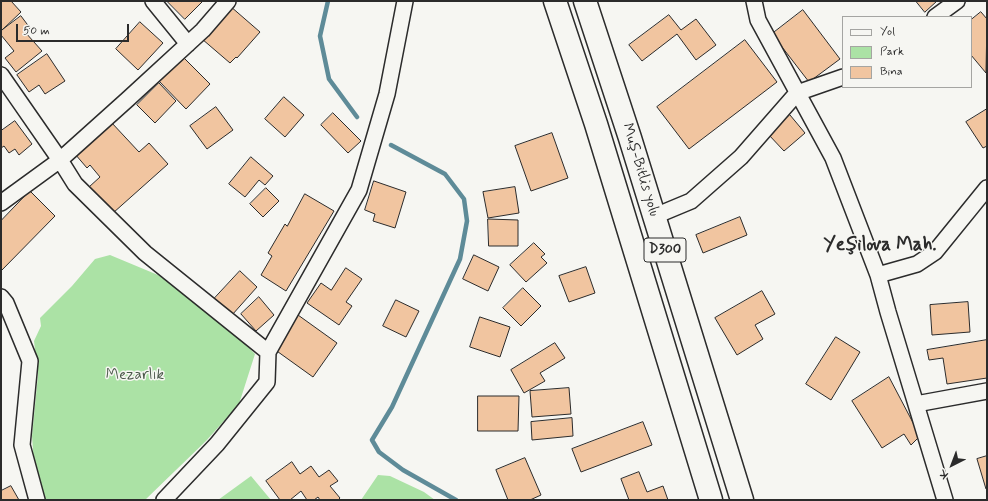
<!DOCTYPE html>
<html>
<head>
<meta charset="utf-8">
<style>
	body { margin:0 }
	#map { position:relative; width:988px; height:501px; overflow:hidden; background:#f6f6f2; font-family:Mynerve,sans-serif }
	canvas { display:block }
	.frame { position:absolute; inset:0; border:2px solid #2b2b2b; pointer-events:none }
	.legend { position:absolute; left:842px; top:16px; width:130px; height:72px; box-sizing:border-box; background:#f6f6f2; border:1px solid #a5a5a2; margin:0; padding:5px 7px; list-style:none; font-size:12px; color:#2b2b2b }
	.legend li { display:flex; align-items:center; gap:8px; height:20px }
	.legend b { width:20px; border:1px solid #a5a5a2 }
	.north { position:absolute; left:932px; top:445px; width:40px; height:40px; -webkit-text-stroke:3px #f6f6f2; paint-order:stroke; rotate:222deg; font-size:11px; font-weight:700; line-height:16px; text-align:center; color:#2b2b2b }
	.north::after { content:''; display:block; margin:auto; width:14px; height:18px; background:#2b2b2b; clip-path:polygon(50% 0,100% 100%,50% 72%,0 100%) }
	.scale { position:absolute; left:16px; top:24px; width:113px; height:18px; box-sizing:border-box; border:2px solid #2b2b2b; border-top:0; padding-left:5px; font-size:12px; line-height:14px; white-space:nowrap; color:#2b2b2b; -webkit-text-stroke:3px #f6f6f2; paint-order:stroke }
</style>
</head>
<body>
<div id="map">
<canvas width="988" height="501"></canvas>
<div class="frame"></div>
<ul class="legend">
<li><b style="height:5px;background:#f6f6f2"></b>Yol</li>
<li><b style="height:11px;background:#abe2a5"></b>Park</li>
<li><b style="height:11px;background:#f1c5a0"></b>Bina</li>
</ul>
<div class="north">K</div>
<div class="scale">50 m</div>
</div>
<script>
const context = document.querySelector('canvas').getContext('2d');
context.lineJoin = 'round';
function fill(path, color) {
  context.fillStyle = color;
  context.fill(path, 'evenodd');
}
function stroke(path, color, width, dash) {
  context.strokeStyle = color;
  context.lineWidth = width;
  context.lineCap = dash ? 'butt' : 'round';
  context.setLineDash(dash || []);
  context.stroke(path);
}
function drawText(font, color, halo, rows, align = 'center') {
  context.font = font + ' Mynerve,sans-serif';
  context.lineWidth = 3;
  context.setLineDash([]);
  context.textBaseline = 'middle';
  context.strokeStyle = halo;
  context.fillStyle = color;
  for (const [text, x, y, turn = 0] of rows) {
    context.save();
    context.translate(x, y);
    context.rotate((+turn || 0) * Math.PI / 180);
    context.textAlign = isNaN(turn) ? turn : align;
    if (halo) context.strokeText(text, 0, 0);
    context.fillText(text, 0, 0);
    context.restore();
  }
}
const green = new Path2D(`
	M110 255 158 275 220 318 255 354 239 404 206 441 145 500H43L35 480 32 436 38 375 34 341 41 326 40 318 72 286 95 259Z
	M378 475 390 476 424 492 435 500H361Z
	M251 476 271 500H218Z`);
const stream = new Path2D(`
	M328 1 320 36 329 79 357 117
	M391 145 445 174 464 199 467 221 460 259 392 407 372 440 379 452 403 470 456 500`);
const building = new Path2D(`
	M1 1H11L21 12 1 31Z
	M167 1H203L185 19Z
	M916 1H937L925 12Z
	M230 6 260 32 237 58 236 57 230 63 202 39Z
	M803 10 840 59 809 82 772 34Z
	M981 12 987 19 986 73 971 55V20Z
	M669 15 681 30 696 19 716 45 696 60 677 34 642 61 629 45Z
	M21 16 30 28 25 32 42 51 16 72 5 58 14 51 1 35V31Z
	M140 22 163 43 138 70 116 49Z
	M745 40 777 82 689 149 657 107Z
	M47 54 65 81 45 94 39 85 29 92 17 75Z
	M182 56 210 84 186 109 158 80Z
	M159 83 176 101 155 123 137 105Z
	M284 97 304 115 285 137 265 119Z
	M216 107 233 130 207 149 190 126Z
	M987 109V146L983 148 966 122Z
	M333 113 361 141 348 153 321 125Z
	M790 115 805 133 784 151 768 134Z
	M15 121 32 144 19 155 15 149 9 153 4 146 1 148V131Z
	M111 122 139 152 149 143 168 164 113 213 89 187 100 177 90 165 87 168 75 154Z
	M552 133 568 178 531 191 515 146Z
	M251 157 273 176 265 185 259 180 245 197 229 184Z
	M374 181 406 192 395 228 373 221 375 214 365 210Z
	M515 187 519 213 488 218 483 192Z
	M266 188 279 201 263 217 250 204Z
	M30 191 55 216 1 271V221Z
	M305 194 334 211 286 291 261 275 272 256 268 253 285 224 287 226Z
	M740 217 747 235 703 253 696 235Z
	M488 219 518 220V246H489Z
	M534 243 545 254 541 257 547 263 526 282 510 265Z
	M474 255 499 267 488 291 463 279Z
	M586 267 595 293 569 302 559 276Z
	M346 268 362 279 346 302 352 306 339 325 307 303 321 283 331 290Z
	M240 271 257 287 232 315 214 299Z
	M523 288 541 306 521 326 503 308Z
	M762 291 775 314 755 325 763 339 737 355 715 318Z
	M259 297 274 315 256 331 241 314Z
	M396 300 419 311 406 337 383 326Z
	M968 302 970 332 932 335 930 305Z
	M298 315 337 343 313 377 274 349Z
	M480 317 510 327 500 357 470 347Z
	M836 337 860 352 831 400 806 384Z
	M987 340V378L947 384 943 358 929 360 927 350Z
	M555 343 565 358 540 373 545 381 524 393 511 370Z
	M889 377 920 436 911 445 904 434 882 448 852 401Z
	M569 388 571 414 532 417 530 391Z
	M478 396H519L518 431H478Z
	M572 418 573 436 532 440 531 422Z
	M643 422 652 445 581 472 572 449Z
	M987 456V489H986L977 459Z
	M525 458 541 495 530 500H508L496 470Z
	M292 462 300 474 311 466 319 477 329 470 338 481 330 486 340 498 338 500H320L318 497 314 500H307L301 491 290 500H280L266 481Z
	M639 472 647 492 663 486 668 500H629L621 479Z
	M11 486 19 500H1V491Z`);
const minor = new Path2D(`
	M153 1 188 44
	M754 1 758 20 833 158 878 275 888 312 945 500
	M935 17 957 1
	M1 75 60 160 75 184 145 253 268 352
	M1 203 60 160 128 99 203 30 228 1
	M655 216 691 201 741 157 797 93 843 77
	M878 275 917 264 935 252 987 188
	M1 297 6 303 30 361 22 445 37 500
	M916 404 987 391
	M164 500 217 444 267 382 268 352 359 190 387 94 405 1`);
const highway = new Path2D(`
	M555 1 596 124 711 500
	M585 1 630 138 742 500`);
const shields = [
	[665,250,42]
];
const shieldNames = [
	["D300",665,250]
];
const streetNames = [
	["Muş-Bitlis yolu",640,170,73]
];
const parkNames = [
	["Mezarlık",135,376]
];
const districtNames = [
	["Yeşilova Mah.",880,246]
];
fill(green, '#abe2a5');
stroke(stream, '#5e8b98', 4.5);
fill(building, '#f1c5a0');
stroke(building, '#2b2b2b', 1);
stroke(minor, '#2b2b2b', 18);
stroke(highway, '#2b2b2b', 25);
stroke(minor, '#f6f6f2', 15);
stroke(highway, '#f6f6f2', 22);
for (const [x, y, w] of shields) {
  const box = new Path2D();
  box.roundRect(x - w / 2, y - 12, w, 24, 3);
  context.fillStyle = '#f6f6f2';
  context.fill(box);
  stroke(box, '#2b2b2b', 1);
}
drawText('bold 14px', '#2b2b2b', null, shieldNames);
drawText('15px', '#2b2b2b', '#f6f6f2', streetNames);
drawText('15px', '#4b594a', '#f6f6f2', parkNames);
drawText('bold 19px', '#2b2b2b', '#f6f6f2', districtNames);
</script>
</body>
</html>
